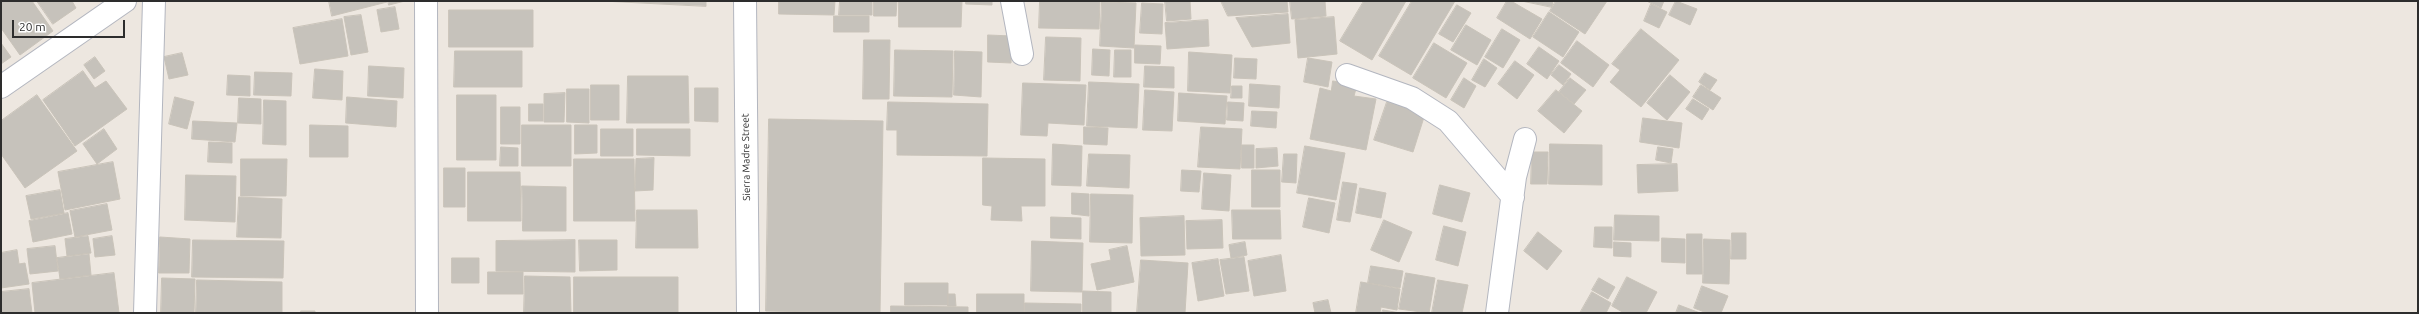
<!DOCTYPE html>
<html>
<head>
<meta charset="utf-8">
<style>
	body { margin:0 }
	#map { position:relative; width:2419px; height:314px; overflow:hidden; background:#ede7e0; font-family:Ubuntu,sans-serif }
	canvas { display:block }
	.frame { position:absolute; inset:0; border:2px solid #2d2d2d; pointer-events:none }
	.scale { position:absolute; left:12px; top:20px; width:113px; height:18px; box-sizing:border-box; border:2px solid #2d2d2d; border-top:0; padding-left:5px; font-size:12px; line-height:14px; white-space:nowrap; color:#2d2d2d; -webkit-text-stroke:3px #fff; paint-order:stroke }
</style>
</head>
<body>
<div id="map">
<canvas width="2419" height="314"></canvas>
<div class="frame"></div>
<div class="scale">20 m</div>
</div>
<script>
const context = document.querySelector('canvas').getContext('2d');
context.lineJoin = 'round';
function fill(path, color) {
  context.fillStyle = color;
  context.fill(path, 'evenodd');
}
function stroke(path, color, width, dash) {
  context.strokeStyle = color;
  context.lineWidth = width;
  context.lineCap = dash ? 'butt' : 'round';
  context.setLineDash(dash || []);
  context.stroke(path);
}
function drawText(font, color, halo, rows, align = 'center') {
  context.font = font + ' Ubuntu,sans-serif';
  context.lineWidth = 3;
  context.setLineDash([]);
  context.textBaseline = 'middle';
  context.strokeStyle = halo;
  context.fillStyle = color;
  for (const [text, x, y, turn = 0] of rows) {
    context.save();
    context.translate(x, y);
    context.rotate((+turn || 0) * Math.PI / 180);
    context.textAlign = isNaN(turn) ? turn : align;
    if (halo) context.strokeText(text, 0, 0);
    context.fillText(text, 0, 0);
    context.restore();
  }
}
const building = new Path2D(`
	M1 1H32L53 31 20 55 1 28Z
	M37 1H72L76 8 53 24Z
	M329 1H386L387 2 332 16Z
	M388 1H405L389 5Z
	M603 1H706V6Z
	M779 1H835L834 15 779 14Z
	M840 1H872V15H839Z
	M874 1H897L896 16H874Z
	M899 1H962L961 27H899Z
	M966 1H992V5L966 4Z
	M1040 1H1100L1099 29 1039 28Z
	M1165 1H1190L1191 19 1167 21Z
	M1221 1H1287L1288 12 1228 16Z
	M1290 1H1325L1326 16 1292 19Z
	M1364 1H1406L1372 60 1340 41Z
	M1412 1H1455L1411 75 1379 56Z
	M1507 1H1511L1542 19 1530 39 1497 18Z
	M1522 1H1553L1552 7Z
	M1556 1H1607L1585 34 1550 11Z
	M1647 1H1664L1661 8Z
	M1676 1 1697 9 1690 25 1669 15Z
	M1102 2 1136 3 1134 48 1100 46Z
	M1142 3 1163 4 1162 34 1140 33Z
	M1651 4 1667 12 1659 28 1644 21Z
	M1457 5 1471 13 1453 42 1439 34Z
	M395 7 399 29 381 32 377 10Z
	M449 10H533V47H449Z
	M1549 12 1579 32 1563 57 1533 37Z
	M1288 14 1290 43 1252 47 1236 18Z
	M361 15 368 52 351 55 344 17Z
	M834 16H869V32H834Z
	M1334 17 1337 54 1298 58 1295 20Z
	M342 19 348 56 300 64 293 28Z
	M1208 20 1209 46 1167 49 1165 23Z
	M1466 25 1491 40 1477 65 1451 50Z
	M1502 29 1520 40 1503 68 1485 57Z
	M1641 29 1679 60 1641 107 1610 82 1620 70 1612 64Z
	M988 35 1012 36 1011 63 988 62Z
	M1046 37 1081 38 1080 81 1044 80Z
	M864 40H890L889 99H863Z
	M1577 41 1609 65 1593 87 1561 63Z
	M1 43 11 57 1 64Z
	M1434 43 1467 63 1446 98 1413 78Z
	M1135 45 1161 46 1160 64 1135 63Z
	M1539 47 1559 61 1547 79 1527 64Z
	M1093 49 1110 50 1109 76 1092 75Z
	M895 50 953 51 952 97 894 96Z
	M1115 50H1131V77H1114Z
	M455 51H522V87H454Z
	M955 51 982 52 981 97 954 95Z
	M1189 52 1232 55 1230 93 1188 91Z
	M182 53 188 75 169 79 164 57Z
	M95 57 105 71 94 79 84 65Z
	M1235 58 1257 59 1256 79 1234 78Z
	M1308 58 1332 62 1328 87 1304 82Z
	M1484 59 1497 68 1485 87 1472 80Z
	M1515 61 1534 75 1517 99 1498 84Z
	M1559 65 1571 74 1563 85 1551 75Z
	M369 66 404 68 403 98 368 96Z
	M1145 66 1174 67V88L1144 87Z
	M315 69 343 71 342 100 313 98Z
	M83 71 95 88 106 81 127 109 75 146 43 100Z
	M255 72 292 73 291 96 254 95Z
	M1705 73 1717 80 1710 90 1699 82Z
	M228 75 250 76V96L227 95Z
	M1670 75 1690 92 1667 120 1647 103Z
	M628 76H688L689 123H627Z
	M1464 78 1476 86 1464 108 1451 100Z
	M1570 78 1586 90 1574 104 1559 92Z
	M1333 81 1357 85 1354 96 1376 99 1366 150 1310 139 1320 88 1331 91Z
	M1089 82 1139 84 1137 128 1087 126Z
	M1023 83 1086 85 1084 125 1048 123 1047 136 1021 135Z
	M1250 84 1280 86 1279 108 1249 106Z
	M591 85H619V120H591Z
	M1701 85 1721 98 1713 110 1693 97Z
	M1232 86H1242V98H1231Z
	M695 88H718V122L695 121Z
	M567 89H589V123L567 122Z
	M1145 90 1174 92 1172 131 1143 130Z
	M1556 90 1582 111 1564 133 1538 111Z
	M565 93 564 122H544V94Z
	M1179 93 1227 96 1225 124 1178 121Z
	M37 95 77 151 25 188 1 154V121Z
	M457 95H496V160H457Z
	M175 97 194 102 187 129 169 124Z
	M347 97 397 101 396 127 346 123Z
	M239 98 261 99V124L238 123Z
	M1693 99 1709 109 1702 120 1686 109Z
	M264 100 286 101V145L263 144Z
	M888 102 988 104 987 156 897 155V130H887Z
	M1228 102 1244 103 1243 121 1227 120Z
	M1387 102 1425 114 1413 152 1374 140Z
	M529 104H543V121H529Z
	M501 107H520V144H501Z
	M1252 111 1277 112 1276 128 1251 126Z
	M1643 118 1682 123 1679 148 1640 142Z
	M769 119 883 121 880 313 766 311Z
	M193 121 237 123 235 142 192 139Z
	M310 125 348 126V157H310Z
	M522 125H571V166H522Z
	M575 125H597V153L575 154Z
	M1084 127 1108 128 1107 145 1084 144Z
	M1201 127 1242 129 1240 169 1198 167Z
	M104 129 117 149 97 164 83 144Z
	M601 129H633V156H601Z
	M637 129H690V156L637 155Z
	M209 142 232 143V163L208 162Z
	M1053 144 1082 146 1081 186 1052 185Z
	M1550 144 1602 145V185L1549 184Z
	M1242 145H1254V168H1242Z
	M1305 146 1345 153 1336 200 1297 193Z
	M501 147 518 148V166H500Z
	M1658 147 1673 149 1671 163 1656 160Z
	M1277 148 1278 166 1256 168V149Z
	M1532 152H1548L1547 184H1531Z
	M1089 154 1130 155 1129 188 1087 186Z
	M1284 154H1297L1296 183 1282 182Z
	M654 158 653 190 635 191 636 159Z
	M983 158 1045 159V206H1021L1022 221 991 220 992 206 983 205Z
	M241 159H287L286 196H241Z
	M574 159H634L635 221H574Z
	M113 162 120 199 65 210 58 172Z
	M1677 164 1678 191 1638 193 1637 165Z
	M444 168H465V207H444Z
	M1182 170 1201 171 1199 192 1181 191Z
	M1252 170H1280V207H1252Z
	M468 172H520L521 221H468Z
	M1204 173 1231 175 1229 211 1202 209Z
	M186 175 236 176 235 222 185 220Z
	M1343 182 1357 184 1350 222 1337 220Z
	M1440 185 1470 193 1462 222 1433 214Z
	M522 186 566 187V231H523Z
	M1360 188 1386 193 1381 218 1356 213Z
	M60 190 64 213 31 219 26 196Z
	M1072 193 1089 194V216L1072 214Z
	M1091 194 1133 195 1132 243 1090 242Z
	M239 197 282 199 281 238 237 237Z
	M1309 198 1335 203 1329 233 1303 227Z
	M107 204 112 230 75 237 70 211Z
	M637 210H697L698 248H636Z
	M1232 210H1280L1281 239H1233Z
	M68 213 72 234 33 242 29 221Z
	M1615 215 1659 216V241L1614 240Z
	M1184 216 1185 255 1141 256 1140 218Z
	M1051 217 1081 218V239L1051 238Z
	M1222 220 1223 248 1187 249 1186 221Z
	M1384 220 1412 232 1399 262 1371 250Z
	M1444 226 1466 232 1458 266 1436 260Z
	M1595 227H1612V248L1594 247Z
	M1538 232 1562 251 1547 270 1524 251Z
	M1732 233H1746V259H1731Z
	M1687 234H1702V274H1687Z
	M88 236 91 253 67 256 65 239Z
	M112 236 115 255 95 257 93 239Z
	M160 237 190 239 189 273H159Z
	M1662 238 1685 239V263L1662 262Z
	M1704 239 1730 240 1729 284 1703 283Z
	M193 240 284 241 283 278 192 277Z
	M575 240V272L496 271V241Z
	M579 240H617V270L580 271Z
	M1032 241 1083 243 1082 292 1031 291Z
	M1245 242 1247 255 1231 258 1229 245Z
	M1614 242 1631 243V257L1614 256Z
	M55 246 58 271 30 274 27 249Z
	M1127 246 1134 282 1097 290 1091 264 1111 260 1109 250Z
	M17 250 19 264 25 263 29 284 1 288V253Z
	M89 254 91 275 60 279 57 258Z
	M1281 255 1286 291 1254 296 1248 261Z
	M1244 257 1249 291 1226 294 1220 260Z
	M452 258H479V283H452Z
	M1218 259 1224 296 1198 301 1192 263Z
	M1141 260 1188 263 1185 313H1137Z
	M1371 266 1403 271 1400 288 1368 283Z
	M488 272H523V294H488Z
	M114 273 119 313H35L32 283Z
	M1406 273 1435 278 1429 313 1399 309Z
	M525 276 570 277 571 313H524Z
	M574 277H678V313H574Z
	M1627 277 1657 292 1646 313H1624L1612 306Z
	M162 278 195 279 194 313H161Z
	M1599 278 1615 287 1608 299 1592 290Z
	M197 280 282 282V313H196Z
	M1438 280 1468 285 1462 313H1432Z
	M1361 282 1400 289 1397 310 1381 307 1380 313H1356Z
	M905 283H948V305H905Z
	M1702 286 1728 296 1721 313H1707L1694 308Z
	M29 289 32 313H1V292Z
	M1083 291 1111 292V313H1083Z
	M1592 292 1611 303 1606 313H1580Z
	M948 294H955L956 306H948Z
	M977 294H1024V313H977Z
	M1328 300 1331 313H1315L1313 303Z
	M1025 303 1081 304V313H1025Z
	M1679 305 1700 313H1676Z
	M891 306 968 307V313H891Z
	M1383 310 1400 313H1382Z
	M301 311H315V313H301Z`);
const street = new Path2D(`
	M426 1 427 313
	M745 1 748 313
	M1012 1 1022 54
	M1347 75 1412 98 1448 121 1513 197
	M1 87 125 1
	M145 313 154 1
	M1497 313 1515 177 1525 139`);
const streetNames = [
	["Sierra Madre Street",746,157,-91]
];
fill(building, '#c6c2bb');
stroke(building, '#c9c3b9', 1);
stroke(street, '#b3b6bf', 24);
stroke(street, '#fff', 22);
drawText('10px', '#2d2d2d', '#fff', streetNames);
</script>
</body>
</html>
